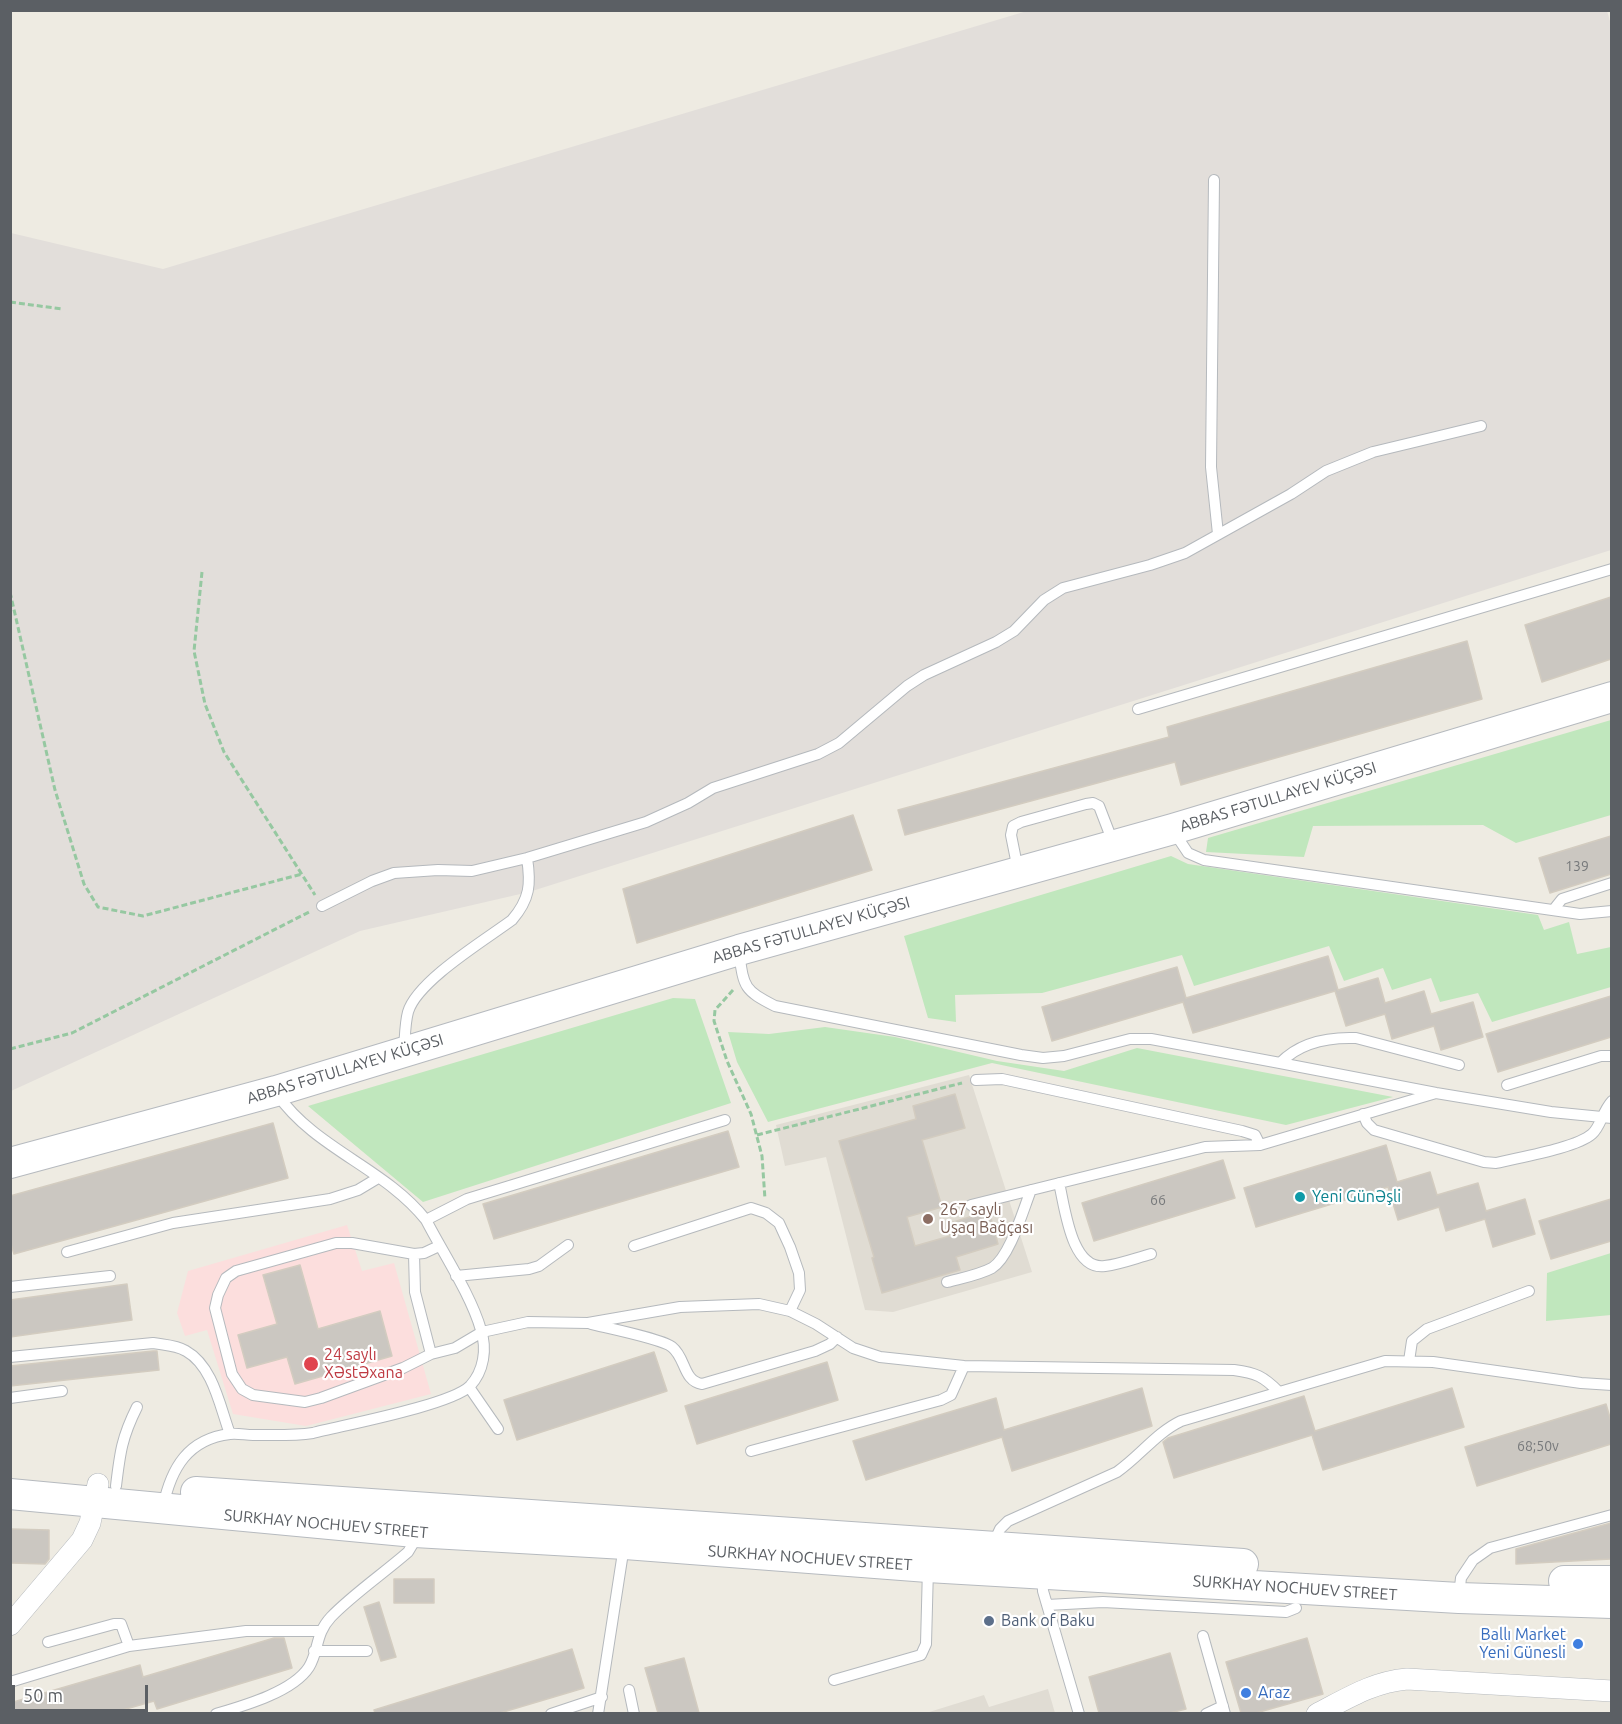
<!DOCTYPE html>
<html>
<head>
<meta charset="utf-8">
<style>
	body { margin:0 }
	#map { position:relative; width:1622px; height:1724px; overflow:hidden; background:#eeebe2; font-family:Ubuntu,sans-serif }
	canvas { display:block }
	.frame { position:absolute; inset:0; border:12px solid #5b5f64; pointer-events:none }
	.scale { position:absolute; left:12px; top:1685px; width:136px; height:27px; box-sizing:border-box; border:3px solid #5b5f64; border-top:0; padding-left:8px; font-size:18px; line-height:21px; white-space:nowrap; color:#5b5f64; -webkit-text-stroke:4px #fff; paint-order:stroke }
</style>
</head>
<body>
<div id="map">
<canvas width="1622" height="1724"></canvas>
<div class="frame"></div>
<div class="scale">50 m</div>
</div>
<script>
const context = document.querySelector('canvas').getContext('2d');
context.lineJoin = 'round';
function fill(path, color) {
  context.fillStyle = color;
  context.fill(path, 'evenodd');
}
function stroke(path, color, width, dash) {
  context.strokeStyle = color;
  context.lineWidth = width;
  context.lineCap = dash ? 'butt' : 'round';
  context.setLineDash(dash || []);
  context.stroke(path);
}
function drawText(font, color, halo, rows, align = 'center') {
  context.font = font + ' Ubuntu,sans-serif';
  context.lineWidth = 4.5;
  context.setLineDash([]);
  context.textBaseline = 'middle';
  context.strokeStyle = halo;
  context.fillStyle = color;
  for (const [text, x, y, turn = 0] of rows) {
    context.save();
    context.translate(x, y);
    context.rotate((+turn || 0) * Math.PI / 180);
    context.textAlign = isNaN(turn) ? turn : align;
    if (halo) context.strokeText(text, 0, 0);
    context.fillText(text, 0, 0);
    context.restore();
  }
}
const industrial = new Path2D(`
	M1027 11H1607L1612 28 1611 550 529 892 360 931 11 1091V233L163 269Z`);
const education = new Path2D(`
	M969 1075 1032 1272 893 1312 865 1310 826 1157 785 1166 776 1125Z
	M1048 1689 1055 1713H926L984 1695 989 1707Z`);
const medical = new Path2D(`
	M347 1225 362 1271 394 1263 431 1394 306 1426 233 1414 207 1330 185 1336 177 1313 188 1271Z`);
const green = new Path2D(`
	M1611 720V815L1516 843 1483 825 1313 826 1304 857 1206 852 1208 838Z
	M1171 856 1188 864 1538 915 1544 930 1569 922 1577 954 1611 947V987L1492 1022 1478 993 1440 1002 1431 978 1392 990 1383 968 1344 981 1329 946 1194 986 1182 955 1042 993 955 995 956 1022 928 1018 904 936Z
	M673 998 695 999 731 1103 423 1202 308 1106Z
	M825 1027 895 1037 997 1061 1064 1071 1137 1048 1393 1097 1286 1125 992 1063 768 1122 737 1062 728 1032 769 1034Z
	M1611 1253V1317V1315L1546 1321 1547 1273Z`);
const building = new Path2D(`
	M1611 597V659L1542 682 1525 625Z
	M1467 641 1482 699 1181 785 1175 762 905 835 898 810 1169 737 1167 727Z
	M853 815 872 870 637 943 623 889Z
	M1611 836V874L1550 893 1539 858Z
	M1328 956 1338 990 1378 978 1385 1003 1424 991 1431 1014 1473 1002 1483 1037 1441 1050 1434 1026 1392 1039 1385 1014 1346 1026 1335 991 1193 1033 1183 1002 1052 1041 1042 1007 1177 967 1186 998Z
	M1611 996V1037L1498 1072 1486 1034Z
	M955 1094 965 1128 922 1140 942 1207 907 1217 915 1246 950 1236 947 1224 989 1211 998 1244 956 1257 960 1270 882 1293 872 1258 874 1257 839 1141 916 1119 913 1106Z
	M273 1123 288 1178 14 1254 10 1241V1196Z
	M728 1131 739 1167 494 1239 483 1204Z
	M1386 1145 1397 1182 1430 1172 1437 1195 1478 1183 1486 1211 1525 1199 1535 1234 1493 1247 1485 1219 1446 1231 1439 1207 1398 1220 1388 1187 1256 1227 1244 1188Z
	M1223 1160 1235 1198 1094 1241 1082 1203Z
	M1611 1199V1241L1551 1259 1539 1221Z
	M300 1265 318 1329 380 1311 392 1356 295 1384 287 1357 247 1368 238 1335 277 1324 263 1275Z
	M127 1284 132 1320 10 1337V1300Z
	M153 1351H157L159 1370 10 1386V1366Z
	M654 1352 667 1391 517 1440 504 1400Z
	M827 1362 838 1400 697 1444 685 1406Z
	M1142 1388 1152 1426 1012 1471 1002 1437 866 1480 853 1441 996 1398 1004 1430Z
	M1452 1388 1464 1427 1323 1470 1312 1435 1174 1478 1163 1442 1168 1438 1304 1396 1315 1431Z
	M1606 1404 1611 1421V1444L1477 1486 1465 1447Z
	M1611 1523V1559L1516 1564V1549Z
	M11 1529 49 1530V1559L45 1564 11 1563Z
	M394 1579H434V1603H394Z
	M379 1602 396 1657 381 1661 364 1607Z
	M274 1638H284L292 1668 157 1709 154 1701 112 1713H10V1703L140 1665 143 1677Z
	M1307 1638 1323 1694 1256 1713H1241L1226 1662Z
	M572 1649 584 1688 500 1713H375L374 1710Z
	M1170 1653 1186 1709 1170 1713H1099L1089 1677Z
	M684 1658 699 1713H658L645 1668Z`);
const path = new Path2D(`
	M10 302 62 309
	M202 572 194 651 205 704 224 752 315 895
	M10 592 55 790 84 884 98 907 143 916 302 874
	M733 990 715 1010 714 1021 727 1061 751 1114 762 1156 765 1199
	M10 1049 72 1033 311 911
	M757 1135 962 1083`);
const lane = new Path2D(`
	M1214 180 1211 467 1218 534
	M1138 709 1612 569
	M1174 832 1188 853 1204 860 1580 914 1612 911
	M1018 870 1011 835 1013 826 1021 822 1086 804 1093 803 1099 806 1114 845
	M322 906 372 881 394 873 438 870 472 871 527 858 646 822 688 803 713 788 818 754 839 743 907 686 924 675 996 642 1014 631 1044 600 1063 588 1150 565 1185 553 1291 494 1326 471 1373 452 1481 426
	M1554 909 1562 899 1612 883
	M739 953C744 988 744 990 775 1006L1021 1055 1043 1058 1064 1056 1130 1039H1151L1280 1063C1300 1042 1329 1037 1356 1038L1459 1065
	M404 1049C405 1037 405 1023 408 1012 417 981 485 940 512 920 530 899 531 884 527 858
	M1280 1063 1436 1093 1551 1112 1612 1118
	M976 1080 1002 1079 1242 1131 1255 1135 1260 1145
	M1507 1085 1601 1056H1612
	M1363 1114 1367 1123 1374 1130 1484 1162 1496 1163C1520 1157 1576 1148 1592 1134 1601 1126 1602 1112 1612 1101
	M1059 1183C1065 1207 1071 1271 1105 1266 1121 1264 1136 1258 1151 1254
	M971 1205 1205 1147 1260 1145 1436 1093
	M426 1220 467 1199 725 1120
	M439 1246 424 1253 414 1254 352 1243H336L236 1271 226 1278 218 1295 215 1308 232 1374 242 1389 253 1395 305 1402 321 1398 403 1368 431 1354 455 1348 482 1332 528 1322 588 1323 680 1307 759 1304 790 1311 816 1324 853 1348 880 1357 964 1366 1234 1370C1256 1373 1263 1376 1279 1392
	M634 1246 751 1208 766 1213 779 1223 790 1247 799 1273 800 1290 790 1311
	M67 1252 173 1223 330 1199 358 1190 378 1178
	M414 1254 415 1292 431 1354
	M456 1276 529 1269 539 1266 568 1245
	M947 1282C962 1278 979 1275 992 1268 1010 1257 1023 1210 1031 1190
	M10 1287 110 1276
	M591 1324C607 1328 662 1339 672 1347 686 1358 683 1381 702 1384L815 1351 830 1344 837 1337
	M10 1357 153 1343C164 1345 176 1345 186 1351 213 1366 220 1407 230 1434
	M1409 1361 1412 1341 1427 1329 1529 1291
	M469 1387 498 1429
	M10 1398 62 1391
	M751 1451 941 1400 951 1395 964 1366
	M116 1486C120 1452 122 1437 137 1407
	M163 1507C171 1468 188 1439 230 1434 237 1433 246 1435 253 1435 273 1435 293 1436 313 1433 344 1425 451 1405 470 1386 484 1371 487 1349 481 1330 471 1295 443 1253 426 1220 385 1168 315 1149 277 1094
	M993 1544 1000 1529 1008 1521 1117 1472C1140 1456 1156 1433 1181 1421L1385 1361 1433 1362 1581 1383 1612 1385
	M1042 1575 1043 1591 1079 1714
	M1459 1595 1461 1578 1473 1560 1490 1548 1612 1515
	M1047 1605 1103 1602 1286 1612 1296 1608
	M1203 1636 1225 1714
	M48 1642 114 1624H121L129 1646
	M314 1651H367
	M834 1680 921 1655 926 1644 928 1568
	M10 1682 129 1646 246 1631H320
	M629 1690 634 1714
	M216 1714C243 1706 293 1692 309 1667 319 1651 315 1634 331 1617 352 1595 384 1573 408 1552L414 1542 415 1534
	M551 1714 602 1697
	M598 1714 624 1546
	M1206 1714 1223 1706`);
const street = new Path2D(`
	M10 1625 82 1540 90 1523 98 1484
	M1317 1714C1348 1698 1373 1682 1407 1679L1612 1691`);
const secondary = new Path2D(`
	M10 1163 276 1091 739 950 1173 829 1612 697
	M196 1492 1243 1564
	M10 1494 415 1532 625 1544 928 1567 1459 1598 1612 1603
	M1564 1581H1612`);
const markers = [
	[1300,1197,6,"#0f9aa8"],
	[928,1219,6,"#8d6e63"],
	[311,1364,8,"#e0444e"],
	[989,1621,6,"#5c6f8a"],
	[1578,1644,6,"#3f7fe0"],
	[1246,1693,6,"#3f7fe0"]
];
const numberNames = [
	["139",1577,866],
	["66",1158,1200],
	["68;50v",1538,1446]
];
const streetNames = [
	["ABBAS FƏTULLAYEV KÜÇƏSI",1278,797,-17],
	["ABBAS FƏTULLAYEV KÜÇƏSI",811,930,-16],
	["ABBAS FƏTULLAYEV KÜÇƏSI",345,1069,-17],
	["SURKHAY NOCHUEV STREET",326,1524,5],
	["SURKHAY NOCHUEV STREET",810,1558,4],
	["SURKHAY NOCHUEV STREET",1295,1588,4]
];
const cultureNames = [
	["Yeni Günəşli",1312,1197]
];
const educationNames = [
	["267 saylı",940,1210],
	["Uşaq Bağçası",940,1228]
];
const healthNames = [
	["24 saylı",324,1355],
	["Xəstəxana",324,1373]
];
const serviceNames = [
	["Bank of Baku",1001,1621]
];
const shopNames = [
	["Ballı Market",1566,1635],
	["Yeni Günesli",1566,1653],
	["Araz",1258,1693,"left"]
];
fill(industrial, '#e2deda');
fill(education, '#e0dcd3');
fill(medical, '#fcdedd');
fill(green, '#c0e7bd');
fill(building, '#cbc7c1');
stroke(building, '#d3ccc0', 1.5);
stroke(lane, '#b5b9bd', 12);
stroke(street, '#b5b9bd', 22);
stroke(secondary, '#b6babf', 32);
stroke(path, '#96c8a1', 3, [6, 3]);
stroke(lane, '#fff', 10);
stroke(street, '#fff', 21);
stroke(secondary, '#fff', 30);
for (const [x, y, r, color] of markers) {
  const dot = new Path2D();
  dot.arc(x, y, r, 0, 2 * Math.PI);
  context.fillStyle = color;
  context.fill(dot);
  stroke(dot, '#fff', 2);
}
drawText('14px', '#77797b', null, numberNames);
drawText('16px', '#5b5f64', '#fff', streetNames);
drawText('16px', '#0d838f', '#fff', cultureNames, 'left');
drawText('16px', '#785e54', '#fff', educationNames, 'left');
drawText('16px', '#be3a42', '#fff', healthNames, 'left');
drawText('16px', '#4e5e75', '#fff', serviceNames, 'left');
drawText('16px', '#366cbe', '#fff', shopNames, 'right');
</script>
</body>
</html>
